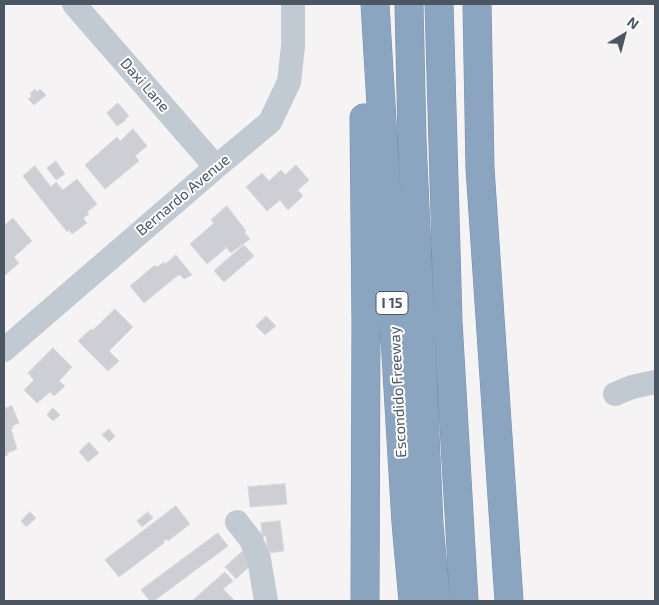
<!DOCTYPE html>
<html>
<head>
<meta charset="utf-8">
<style>
	body { margin:0 }
	#map { position:relative; width:659px; height:605px; overflow:hidden; background:#f5f3f3; font-family:"Exo 2",sans-serif }
	canvas { display:block }
	.frame { position:absolute; inset:0; border:5px solid #4a5661; pointer-events:none }
	.north { position:absolute; left:599px; top:10px; width:50px; height:50px; -webkit-text-stroke:4px #fff; paint-order:stroke; rotate:37deg; font-size:14px; font-weight:700; line-height:20px; text-align:center; color:#4a5661 }
	.north::after { content:''; display:block; margin:auto; width:18px; height:22px; background:#4a5661; clip-path:polygon(50% 0,100% 100%,50% 72%,0 100%) }
</style>
</head>
<body>
<div id="map">
<canvas width="659" height="605"></canvas>
<div class="frame"></div>
<div class="north">N</div>
</div>
<script>
const context = document.querySelector('canvas').getContext('2d');
context.lineJoin = 'round';
function fill(path, color) {
  context.fillStyle = color;
  context.fill(path, 'evenodd');
}
function stroke(path, color, width, dash) {
  context.strokeStyle = color;
  context.lineWidth = width;
  context.lineCap = dash ? 'butt' : 'round';
  context.setLineDash(dash || []);
  context.stroke(path);
}
function drawText(font, color, halo, rows, align = 'center') {
  context.font = font + ' "Exo 2",sans-serif';
  context.lineWidth = 4;
  context.setLineDash([]);
  context.textBaseline = 'middle';
  context.strokeStyle = halo;
  context.fillStyle = color;
  for (const [text, x, y, turn = 0] of rows) {
    context.save();
    context.translate(x, y);
    context.rotate((+turn || 0) * Math.PI / 180);
    context.textAlign = isNaN(turn) ? turn : align;
    if (halo) context.strokeText(text, 0, 0);
    context.fillText(text, 0, 0);
    context.restore();
  }
}
const building = new Path2D(`
	M35 89 37 92 40 89 46 95 34 105 28 99 32 96 30 94Z
	M118 103 129 116 125 119 126 120 117 126 107 113Z
	M133 129 147 146 135 156 139 161 105 189 85 165 117 137 120 141Z
	M56 161 65 174 56 180 47 168Z
	M296 165 309 180 298 190 303 196 288 210 280 200 267 211 246 187 262 173 269 181 281 170 285 175Z
	M35 166 51 187 56 182 63 190 77 179 97 204 87 212 89 214 83 218 87 223 72 234 69 230 67 232 23 176Z
	M227 206 246 231 244 232 250 239 231 253 225 246 224 247 226 248 207 264 190 244 214 223 211 220Z
	M13 218 32 241 14 257 19 263 4 276V226Z
	M244 245 254 256 224 282 214 271Z
	M176 255 192 275 184 279 180 275 177 276 144 303 130 286 155 265 157 267 164 262 165 264Z
	M115 309 133 327 109 351 119 361 108 371 78 341 91 329 93 330Z
	M266 316 276 326 265 335 256 326Z
	M53 348 72 367 59 381 65 386 54 396 50 392 37 403 24 390 34 380 28 373Z
	M12 406 19 423 12 426 13 428 11 429 17 449 7 453 8 455 4 456V409Z
	M53 408 60 415 53 421 47 415Z
	M109 429 115 436 109 442 102 435Z
	M89 442 99 453 88 462 79 452Z
	M285 484 287 504 250 507 248 487Z
	M176 506 190 524 168 541 167 539 163 541 164 543 119 577 105 560Z
	M30 512 36 518 26 527 21 521Z
	M148 512 153 518 142 527 137 521Z
	M280 521 284 551 268 553 266 536 262 537 261 523Z
	M218 533 228 546 154 601H150L141 590Z
	M244 550 254 562 236 579 225 567Z
	M225 572 233 581 223 589 235 601H192Z`);
const minor = new Path2D(`
	M74 4 216 167
	M4 350 216 167 270 122 289 82 293 46V4
	M615 394 632 387 655 382
	M237 522 251 540 259 559 266 601`);
const highway = new Path2D(`
	M375 4 406 523 413 601
	M409 4 412 139 429 524 436 601
	M439 4 448 321 464 601
	M477 4 480 168 509 601
	M364 118 366 323 365 601`);
const shields = [
	[392,303,32]
];
const shieldNames = [
	["I 15",392,303]
];
const streetNames = [
	["Daxi Lane",145,85,49],
	["Bernardo Avenue",183,195,-40],
	["Escondido Freeway",398,392,-93]
];
fill(building, '#cdcfd5');
stroke(building, '#d7d9de', 1);
stroke(highway, '#7690ad', 29);
stroke(minor, '#c1cad2', 24);
stroke(highway, '#8ba5c1', 28);
for (const [x, y, w] of shields) {
  const box = new Path2D();
  box.roundRect(x - w / 2, y - 11.5, w, 23, 4);
  context.fillStyle = '#fff';
  context.fill(box);
  stroke(box, '#4a5661', 1);
}
drawText('bold 14px', '#4a5661', null, shieldNames);
drawText('15px', '#4a5661', '#fff', streetNames);
</script>
</body>
</html>
